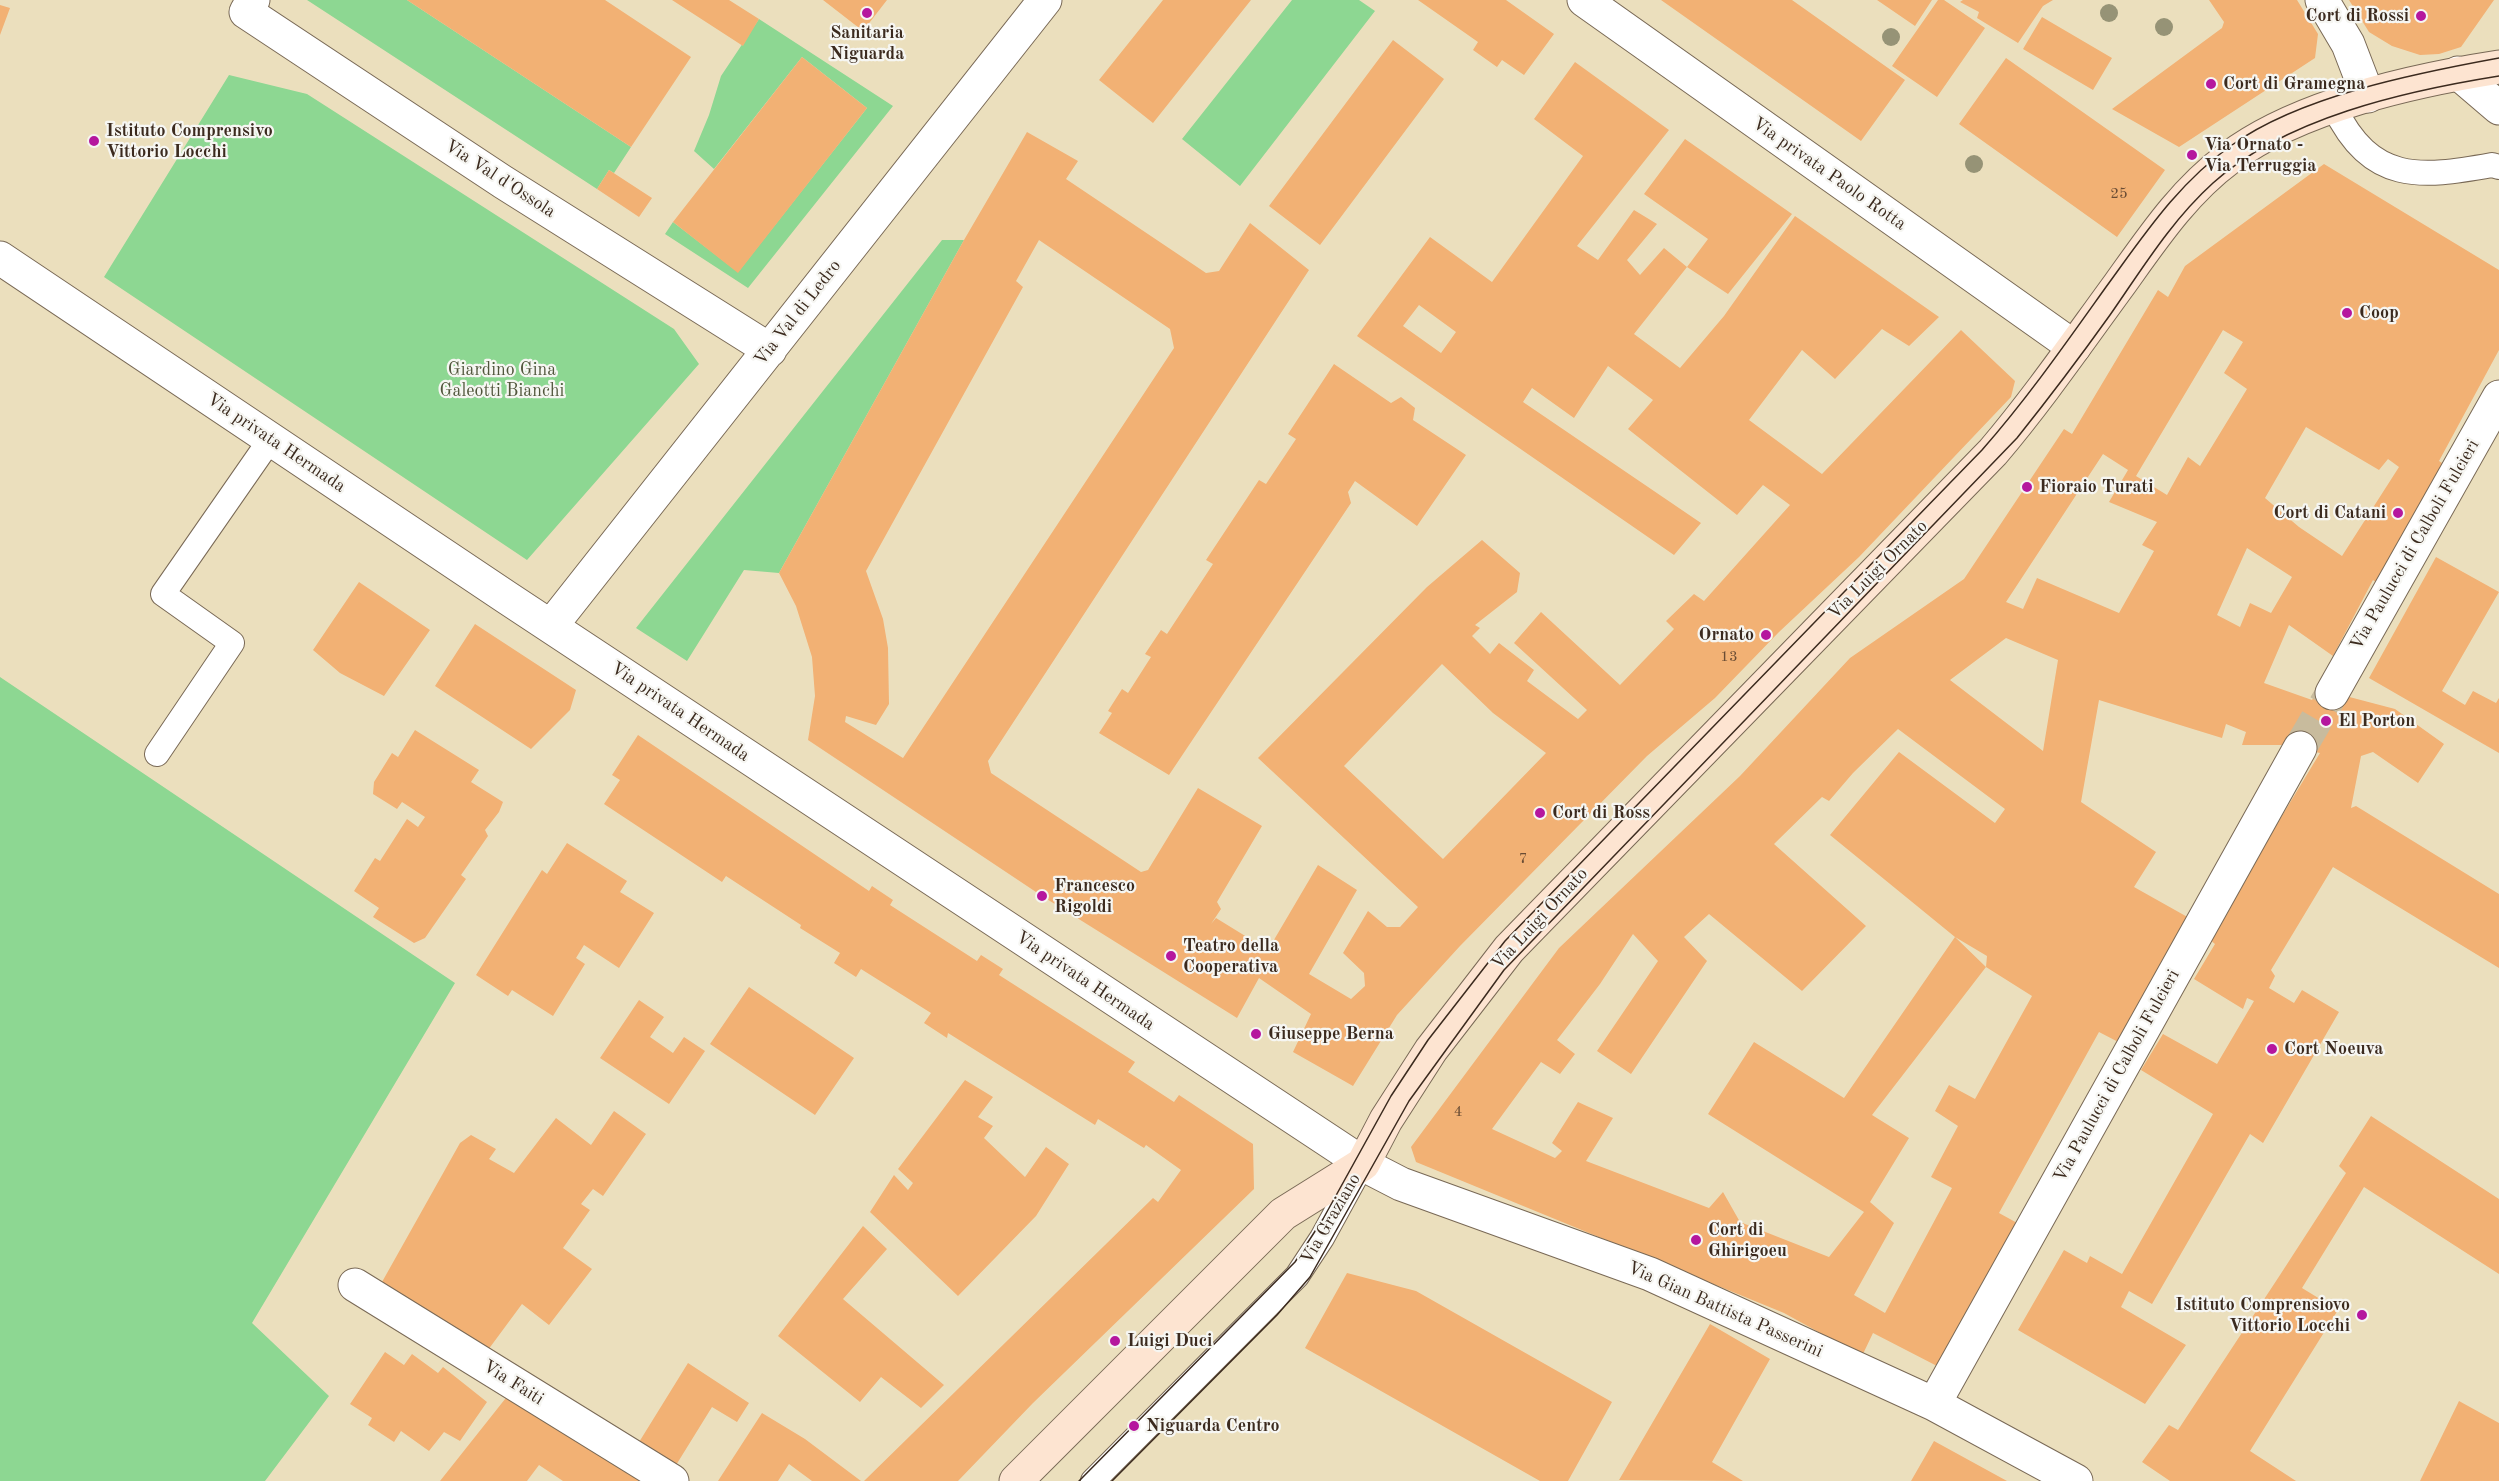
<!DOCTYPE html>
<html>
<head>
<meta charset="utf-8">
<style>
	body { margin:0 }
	canvas { display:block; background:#ebdfbd }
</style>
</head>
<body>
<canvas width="2499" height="1481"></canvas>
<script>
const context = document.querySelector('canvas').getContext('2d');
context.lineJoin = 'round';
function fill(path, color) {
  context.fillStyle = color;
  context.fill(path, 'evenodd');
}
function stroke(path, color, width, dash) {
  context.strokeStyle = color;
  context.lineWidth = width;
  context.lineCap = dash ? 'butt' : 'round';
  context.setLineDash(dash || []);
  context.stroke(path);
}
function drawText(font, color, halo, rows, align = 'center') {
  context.font = font + ' "Old Standard TT",serif';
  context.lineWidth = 4.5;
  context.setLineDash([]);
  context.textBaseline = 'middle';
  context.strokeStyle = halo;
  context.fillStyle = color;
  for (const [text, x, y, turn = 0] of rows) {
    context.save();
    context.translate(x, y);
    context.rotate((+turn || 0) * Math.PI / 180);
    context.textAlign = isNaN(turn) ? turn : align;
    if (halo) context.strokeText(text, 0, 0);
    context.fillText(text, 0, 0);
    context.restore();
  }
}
const green = new Path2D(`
	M307 0H407L631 147 614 173 609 170 597 189Z
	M1292 0H1359L1375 11 1240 186 1182 139Z
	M759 19 893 106 748 288 665 234 673 222 738 272 867 108 802 57 714 169 694 151 709 115 721 76Z
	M229 75 307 94 674 329 699 364 527 560 104 277Z
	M942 240H964L779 573 744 570 687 661 636 628Z
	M0 677 455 983 252 1323 329 1396 265 1481H0Z`);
const building = new Path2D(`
	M407 0H605L691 57 631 147Z
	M672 0H729L759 19 743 46Z
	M823 0H887L863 31Z
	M1163 0H1251L1153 123 1099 80Z
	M1418 0H1506L1554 34 1524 75 1502 60 1497 67 1473 50 1478 42Z
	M1661 0H1792L1905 80 1861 141Z
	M1877 0H1932L1915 26Z
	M1938 0H1944L1985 28 1937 97 1892 66Z
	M1963 0H2053L2043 6 2018 43 1977 18 1979 12 1960 2Z
	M2209 0H2297L2318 34 2315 58 2179 147 2112 109 2222 28 2224 22Z
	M2349 0H2494L2461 47 2439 54 2420 55 2392 46 2369 32Z
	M0 5 10 8 0 35Z
	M2042 17 2112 58 2093 90 2023 49Z
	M1393 40 1444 79 1320 245 1269 206Z
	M802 57 867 108 738 273 673 222Z
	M2006 58 2165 170 2117 237 1959 124Z
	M1575 62 1669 130 1577 246 1598 260 1634 210 1657 224 1627 260 1640 275 1664 248 1687 267 1634 334 1680 368 1724 316 1795 216 1939 317 1909 346 1882 329 1835 379 1802 350 1749 420 1822 474 1961 330 2015 381 2011 397 1859 557 1779 632 1715 698 1647 756 1460 946 1397 1015 1353 1086 1293 1052 1311 1014 1259 978 1237 1018 1042 896 808 740 815 696 812 657 796 606 779 573 964 240 1027 132 1078 161 1066 179 1206 273 1219 271 1250 223 1309 270 988 761 991 773 1141 872 1148 870 1198 788 1262 826 1217 902 1221 909 1211 924 1216 918 1268 950 1318 865 1357 890 1309 974 1351 999 1365 986 1364 973 1343 953 1368 911 1387 927H1400L1418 907 1258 758 1427 587 1482 540 1520 573 1517 592 1475 625 1480 628 1472 636 1490 654 1499 643 1534 670 1527 681 1578 719 1587 710 1514 643 1541 612 1620 685 1674 629 1666 621 1694 594 1704 601 1790 505 1763 485 1737 515 1628 429 1653 400 1608 366 1574 418 1532 388 1523 402 1701 523 1674 555 1357 336 1430 237 1492 282 1583 156 1534 119ZM1039 240 1170 329 1174 348 903 758 845 722 846 716 876 725 889 704 888 648 883 619 866 571 1023 287 1016 281ZM1419 305 1456 332 1441 353 1403 326ZM1442 664 1493 713 1546 753 1443 859 1344 766Z
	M1685 139 1792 214 1728 294 1687 267 1708 239 1644 194Z
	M2324 164 2499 270V350L2439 461 2453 470 2384 588 2373 580 2333 656 2289 625 2264 683 2312 700 2319 689 2395 709 2444 744 2418 783 2373 752 2361 756 2351 808 2356 806 2499 894V968L2333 867 2271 970 2275 976 2269 988 2294 1003 2302 990 2339 1012 2263 1143 2250 1134 2152 1304 2129 1291 2121 1307 2186 1345 2145 1404 2018 1330 2064 1250 2087 1263 2090 1256 2122 1274 2213 1114 2141 1070 2163 1034 2217 1064 2254 1001 2247 998 2243 1009 2194 979 2215 944 2208 938 2320 753 2284 745H2242L2246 732 2226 724 2222 738 2099 700 2081 802 2156 852 2134 887 2191 919 2126 1046 2099 1032 1999 1213 2019 1224 1937 1366 1873 1333 1862 1356 1784 1313 1416 1162 1411 1147 1559 948 1740 776 1850 658 1964 579 2064 429 2072 434 2158 290 2168 297 2185 266ZM2223 330 2243 342 2224 373 2247 389 2200 466 2188 457 2167 495 2136 476ZM2306 427 2379 470 2388 459 2399 467 2342 556 2299 527 2265 498ZM2103 454 2128 470 2109 502 2157 522 2142 545 2154 551 2119 613 2037 578 2023 609 2006 602ZM2247 548 2292 577 2271 613 2250 603 2240 627 2217 615ZM2006 638 2058 660 2043 751 1950 680ZM1898 729 2005 809 1995 823 1899 752 1830 835 1955 937 1987 956 1986 967 1955 937 1844 1098 1754 1042 1708 1114 1864 1212 1829 1257 1740 1222 1723 1192 1709 1208 1586 1161 1613 1118 1578 1102 1552 1143 1562 1151 1555 1158 1492 1129 1541 1062 1560 1074 1575 1054 1557 1040 1600 984 1633 934 1658 961 1597 1051 1631 1074 1707 961 1684 937 1709 914 1802 991 1866 926 1774 844 1822 797 1829 801 1853 773ZM1986 967 2032 996 1975 1099 1949 1085 1935 1111 1958 1126 1931 1177 1952 1188 1885 1313 1854 1295 1894 1223 1870 1202 1909 1138 1872 1115Z
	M609 170 652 198 639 217 597 189Z
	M1334 364 1391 403 1401 397 1415 408 1413 420 1466 455 1417 526 1355 481 1348 492 1351 503 1169 775 1099 733 1112 713 1108 711 1122 689 1128 693 1151 657 1145 654 1161 630 1167 634 1213 564 1206 560 1259 480 1266 484 1296 439 1288 434Z
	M2436 557 2499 592 2442 691 2465 705 2473 691 2496 703 2499 698V753L2369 678Z
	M359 582 430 630 384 696 340 673 313 650Z
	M475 624 576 690 570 710 531 749 435 686Z
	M415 730 479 770 471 782 503 802 499 812 485 830 488 836 461 875 466 879 425 938 414 943 373 917 379 908 354 891 375 858 380 861 407 819 418 827 425 817 402 802 397 809 373 794 374 782 392 753 398 757Z
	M638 735 869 891 872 886 893 900 890 905 977 961 981 955 1003 969 999 975 1135 1062 1128 1072 1174 1102 1179 1095 1253 1144 1254 1189 1033 1403 958 1481H864L1153 1198 1158 1202 1181 1170 1146 1145 1144 1148 1098 1119 1095 1125 948 1033 947 1038 924 1023 931 1013 861 969 856 977 834 963 840 953 800 928 801 925 726 876 722 882 604 804 620 780 612 775Z
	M567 843 627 881 620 892 654 913 619 968 584 945 576 958 585 964 553 1016 512 990 508 996 476 975 542 870 547 874Z
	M749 987 854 1058 815 1115 710 1044Z
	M639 1000 664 1017 650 1037 673 1053 684 1037 705 1051 669 1104 600 1058Z
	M965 1080 993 1097 978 1117 993 1126 984 1138 1025 1177 1046 1147 1069 1164 1036 1216 958 1296 870 1212 894 1175 908 1190 913 1183 898 1169Z
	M614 1111 646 1134 603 1196 593 1189 581 1204 590 1210 563 1248 592 1269 549 1325 522 1304 488 1350 382 1282 460 1143 471 1135 496 1149 489 1159 514 1173 556 1118 591 1145Z
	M2371 1116 2499 1199V1274L2364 1187 2302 1288 2338 1310 2250 1451 2296 1481H2170L2142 1462 2169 1425 2178 1430 2280 1275 2346 1173 2339 1166Z
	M863 1226 887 1249 843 1299 944 1385 921 1408 881 1377 860 1402 778 1336Z
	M1347 1273 1416 1291 1612 1402 1568 1481H1540L1305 1348Z
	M1710 1324 1770 1359 1712 1462 1743 1481 1619 1480Z
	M385 1352 404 1365 412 1354 438 1373 443 1367 487 1402 460 1441 444 1432 429 1451 401 1431 394 1442 368 1425 372 1418 350 1404Z
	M688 1363 749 1403 737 1422 712 1407 673 1470 636 1447Z
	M513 1389 657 1481H563L539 1465 527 1481H440Z
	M2459 1401 2499 1423V1481H2420Z
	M762 1413 805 1439 861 1481H812L789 1464 778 1481H718Z
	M1934 1441 2007 1481H1911Z`);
const minorTunnel = new Path2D(`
	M2300 748 2332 693`);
const service = new Path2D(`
	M2334 107C2371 184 2420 178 2492 165L2499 167
	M157 754 232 643 163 594 270 440
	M1093 1481 1297 1276 1322 1238 1362 1165`);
const minor = new Path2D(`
	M253 0 246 12 503 182 770 350
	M1584 0 2074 347
	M2322 0 2348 44 2368 96
	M2458 73 2499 108
	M0 258 506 597 1370 1168 1401 1184 1650 1274 1934 1404 2076 1481
	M551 626 1045 0
	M2332 693 2499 397
	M355 1285 672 1481
	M1934 1404 2300 748`);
const secondary = new Path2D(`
	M1016 1481 1283 1214 1363 1164 1386 1120 1431 1050 1509 949 1993 452C2038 399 2078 341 2119 285 2152 239 2183 192 2229 158 2298 106 2415 80 2499 67`);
const tram = new Path2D(`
	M1079 1481 1295 1262 1323 1219 1391 1096 1428 1040 1505 941 1982 450C2027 399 2066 343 2106 287 2144 235 2178 183 2232 145 2300 96 2417 73 2499 58
	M1112 1481 1277 1315 1310 1277 1409 1101 1504 970 2017 438C2049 398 2080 357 2110 315 2142 269 2171 221 2213 183 2285 118 2405 91 2499 76`);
const trees = [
	[2109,13],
	[2164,27],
	[1891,37],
	[1974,164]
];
const markers = [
	[867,13,6,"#b5179e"],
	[2421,16,6,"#b5179e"],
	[2211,84,6,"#b5179e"],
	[94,141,6,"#b5179e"],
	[2192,155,6,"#b5179e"],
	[2347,313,6,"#b5179e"],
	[2027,487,6,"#b5179e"],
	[2398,513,6,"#b5179e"],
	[1766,635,6,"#b5179e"],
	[2326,721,6,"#b5179e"],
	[1540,813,6,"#b5179e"],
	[1042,896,6,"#b5179e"],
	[1171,956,6,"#b5179e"],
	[1256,1034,6,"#b5179e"],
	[2272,1049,6,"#b5179e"],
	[1696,1240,6,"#b5179e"],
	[2362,1315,6,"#b5179e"],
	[1115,1341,6,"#b5179e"],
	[1134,1426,6,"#b5179e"]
];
const numberNames = [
	["25",2119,194],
	["13",1729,657],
	["7",1523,859],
	["4",1458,1112]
];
const poiNames = [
	["Cort di Rossi",2409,16,"right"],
	["Sanitaria",867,33,"center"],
	["Niguarda",867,54,"center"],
	["Cort di Gramegna",2223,84],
	["Istituto Comprensivo",106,131],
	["Vittorio Locchi",106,152],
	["Via Ornato -",2204,145],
	["Via Terruggia",2204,166],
	["Coop",2359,313],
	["Fioraio Turati",2039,487],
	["Cort di Catani",2386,513,"right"],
	["Ornato",1754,635,"right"],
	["El Porton",2338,721],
	["Cort di Ross",1552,813],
	["Francesco",1054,886],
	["Rigoldi",1054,907],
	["Teatro della",1183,946],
	["Cooperativa",1183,967],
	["Giuseppe Berna",1268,1034],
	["Cort Noeuva",2284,1049],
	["Cort di",1708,1230],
	["Ghirigoeu",1708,1251],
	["Istituto Comprensiovo",2350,1305,"right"],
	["Vittorio Locchi",2350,1326,"right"],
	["Luigi Duci",1127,1341],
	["Niguarda Centro",1146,1426]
];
const streetNames = [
	["Via privata Paolo Rotta",1829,174,35],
	["Via Val d'Ossola",500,179,33],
	["Via Val di Ledro",798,313,-52],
	["Via privata Hermada",276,443,34],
	["Via Paulucci di Calboli Fulcieri",2415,545,-60],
	["Via Luigi Ornato",1878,570,-45],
	["Via privata Hermada",680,712,34],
	["Via Luigi Ornato",1540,919,-47],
	["Via privata Hermada",1085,981,34],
	["Via Paulucci di Calboli Fulcieri",2117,1076,-61],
	["Via Graziano",1331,1219,-60],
	["Via Gian Battista Passerini",1725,1310,24],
	["Via Faiti",513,1383,32]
];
const parkNames = [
	["Giardino Gina",502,370],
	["Galeotti Bianchi",502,391]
];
fill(green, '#8dd792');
fill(building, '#f2b174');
stroke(minorTunnel, '#c8bb9d', 33, [33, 16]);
stroke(service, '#796956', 26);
stroke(minor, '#796956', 35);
stroke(secondary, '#796956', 35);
stroke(service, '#fff', 24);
stroke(minor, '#fff', 33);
stroke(secondary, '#fde4d1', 33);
stroke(tram, '#3b2a1e', 1.5);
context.fillStyle = '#969376';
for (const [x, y] of trees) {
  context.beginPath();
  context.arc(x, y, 9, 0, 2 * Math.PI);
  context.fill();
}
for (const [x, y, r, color] of markers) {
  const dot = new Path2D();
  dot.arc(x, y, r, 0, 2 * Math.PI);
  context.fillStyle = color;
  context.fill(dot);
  stroke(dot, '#f6f6f2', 2);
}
drawText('15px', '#694c34', null, numberNames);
drawText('bold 18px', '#3b2a1e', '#f6f6f2', poiNames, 'left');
drawText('18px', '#3b2a1e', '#f6f6f2', streetNames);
drawText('18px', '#50553b', '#f6f6f2', parkNames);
</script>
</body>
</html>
